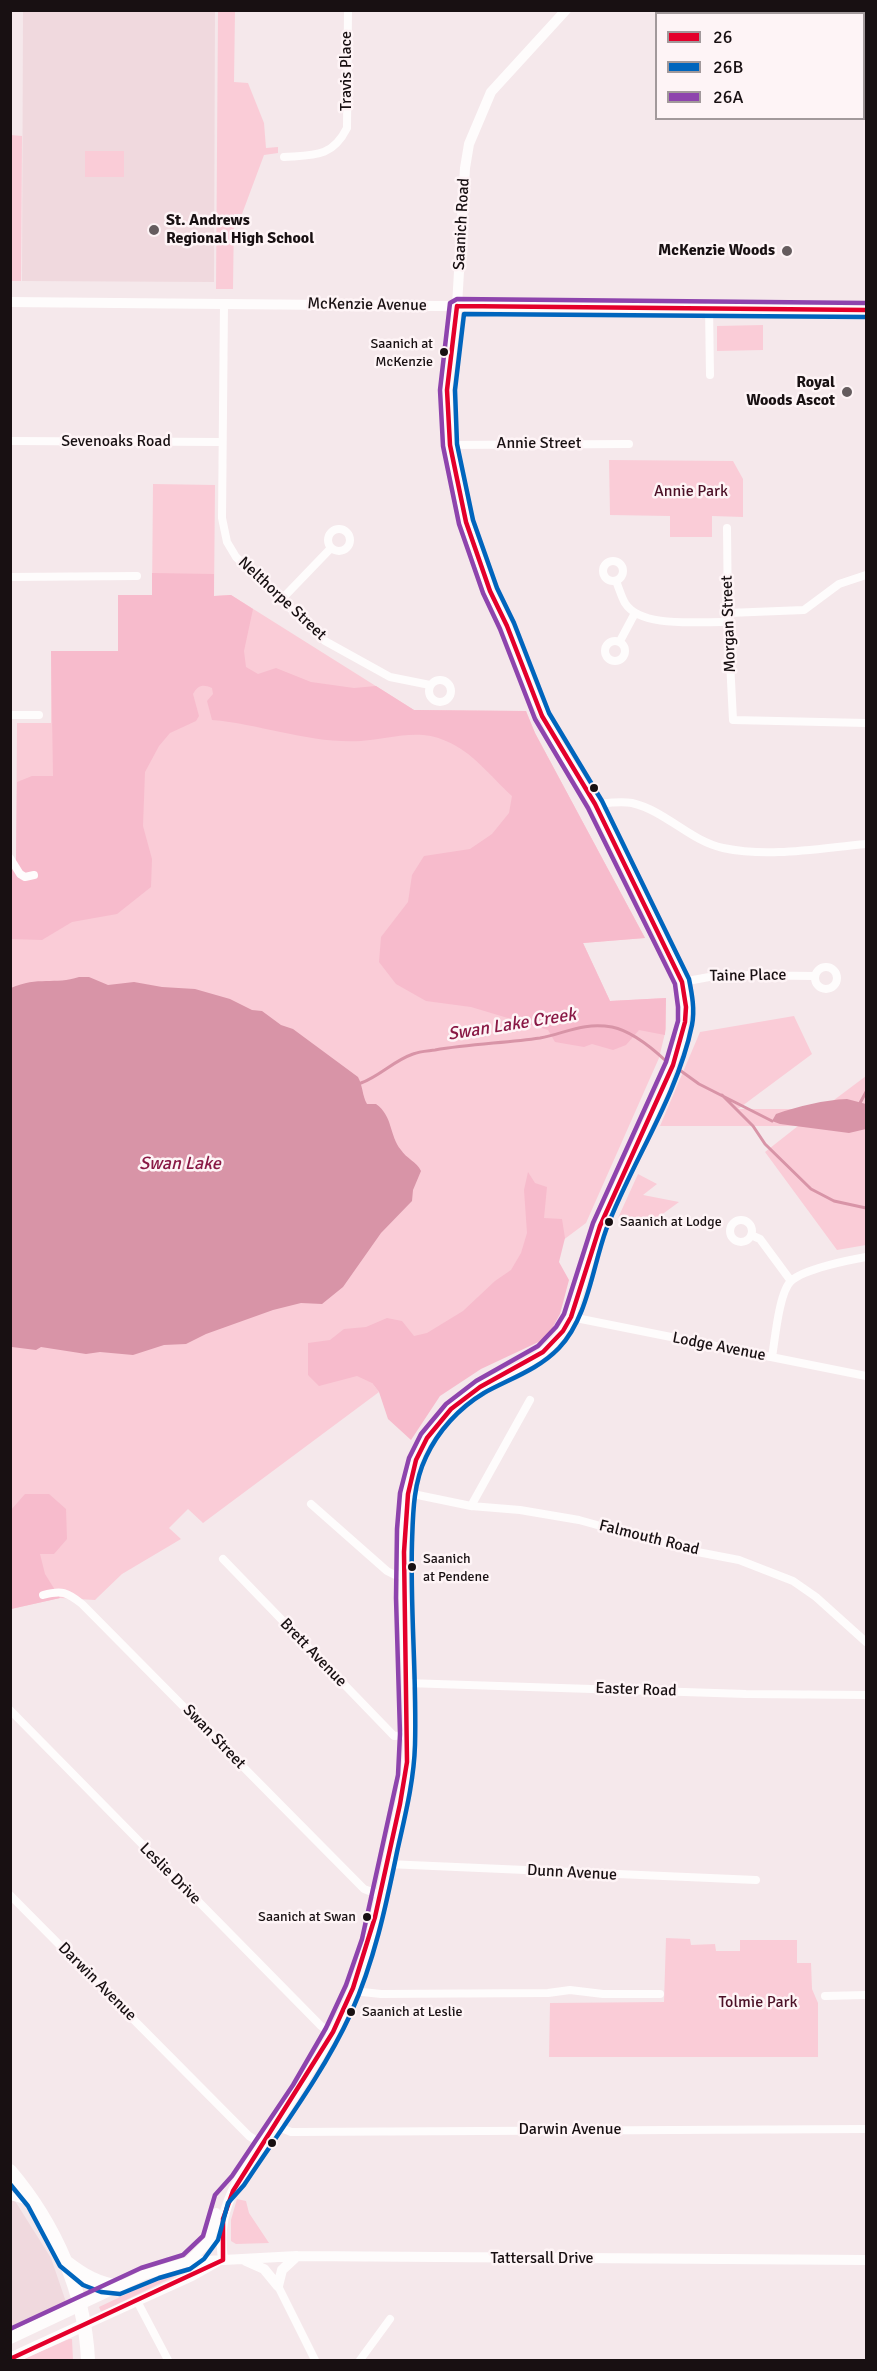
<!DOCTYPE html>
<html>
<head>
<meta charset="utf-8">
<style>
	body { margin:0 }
	#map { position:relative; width:877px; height:2371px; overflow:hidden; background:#f5e8eb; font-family:Signika,sans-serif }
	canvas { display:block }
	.frame { position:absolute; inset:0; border:12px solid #181012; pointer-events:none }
	.legend { position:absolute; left:655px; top:12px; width:210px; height:108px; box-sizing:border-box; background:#fef4f6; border:2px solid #a2999b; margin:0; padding:8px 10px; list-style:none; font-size:18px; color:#181012 }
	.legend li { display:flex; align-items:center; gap:12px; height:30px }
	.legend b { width:30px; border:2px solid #a2999b }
</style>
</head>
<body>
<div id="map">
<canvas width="877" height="2371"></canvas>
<div class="frame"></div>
<ul class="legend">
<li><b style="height:8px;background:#e4002b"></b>26</li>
<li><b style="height:8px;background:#0065bd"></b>26B</li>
<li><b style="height:8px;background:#8e44ad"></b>26A</li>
</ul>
</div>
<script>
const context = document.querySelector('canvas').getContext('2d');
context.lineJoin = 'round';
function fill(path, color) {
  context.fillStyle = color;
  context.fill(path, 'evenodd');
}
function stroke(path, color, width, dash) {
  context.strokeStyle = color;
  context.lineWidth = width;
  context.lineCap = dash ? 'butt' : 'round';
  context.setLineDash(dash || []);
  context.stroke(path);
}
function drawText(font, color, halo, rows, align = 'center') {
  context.font = font + ' Signika,sans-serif';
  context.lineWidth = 5;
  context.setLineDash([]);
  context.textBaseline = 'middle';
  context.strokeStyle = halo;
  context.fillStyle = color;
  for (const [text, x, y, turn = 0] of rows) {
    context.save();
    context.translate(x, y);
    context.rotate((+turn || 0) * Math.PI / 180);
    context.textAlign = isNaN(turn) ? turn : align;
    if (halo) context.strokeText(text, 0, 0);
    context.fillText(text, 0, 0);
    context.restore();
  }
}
const built = new Path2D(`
	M23 11H215L214 282 22 281Z
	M10 2193 51 2258 66 2302 11 2328Z`);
const green = new Path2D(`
	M218 11H235L234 82 248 83 264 123 266 148 278 147V153L264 155 242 214H234L233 289H216Z
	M11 135 22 136 21 281H11Z
	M85 151H124V177H85Z
	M763 325V350L717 351V326Z
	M609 460 733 461 743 479V517L712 516V537H670V516L610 515Z
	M153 484 215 485 214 596 231 595 414 710 526 711 535 733 645 938 583 943 610 1001 666 998V1029L659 1058 586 1223 372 1383 379 1392 203 1523 188 1509 169 1528 181 1539 122 1574 98 1597 95 1600 60 1598 11 1609 10 865H16L17 723H51V651H118V595H152Z
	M794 1016 812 1054 738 1109H822L866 1076V1245L837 1250 765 1152 798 1126H660L700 1032Z
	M638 1174 657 1184 643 1195 679 1202 649 1224 618 1218Z
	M666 1938 690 1939 691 1945 715 1944 716 1951H740V1940H797V1963H811L812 1989 818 2003V2057H549L550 2003 664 2002Z
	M237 2199 246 2201 249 2213 269 2243 236 2244 231 2241V2220Z
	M187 2267 188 2270 101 2312 99 2307 177 2270Z
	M69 2339H72L73 2360H21Z`);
const forest = new Path2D(`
	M152 573 214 574V596L231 595 253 609 244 651 246 667 258 674 276 668 311 682 354 688 376 686 414 710 526 711 535 733 645 938 583 943 610 1001 666 998 665 1035 639 1030 626 1045 613 1050 592 1044 584 1047 555 1042 548 1030 471 1007 426 1001 396 984 379 962 381 937 408 902 412 875 424 856 470 849 492 834 509 813 512 796C490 776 473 752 446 741 418 728 389 739 361 741 310 744 261 724 212 720L207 701 213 694 212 688C203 684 198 685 193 694L199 716 196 721 170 733 159 746 145 772 143 826 152 859 151 887 117 914 72 922 42 940 11 939 10 865H16L17 782 32 776H53L51 651H118V595H152Z
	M528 1172 535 1183 547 1187 544 1218 562 1219 565 1238 559 1262 569 1280 560 1314 547 1338 481 1369 440 1396 411 1440 388 1419 379 1392 372 1383 357 1376 319 1386 308 1375V1343L330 1340 344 1329 366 1327 387 1318 402 1321 414 1336 427 1333 463 1311 495 1281 511 1270 521 1253 527 1233 524 1190Z
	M25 1494H49L66 1509 67 1539 54 1554H40L45 1574 60 1598 11 1609V1510Z`);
const water = new Path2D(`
	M79 977H89L108 985 134 982 162 987 195 989 230 999 252 1010 262 1011 281 1025 293 1029 358 1077C363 1086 362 1095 367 1104H376C393 1116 389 1135 401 1150 406 1158 417 1162 421 1171L413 1190 412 1201 381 1233 343 1287 322 1304 301 1303 273 1310 206 1334 186 1344 164 1345 133 1355 100 1352 86 1354 41 1347 36 1350 12 1347 10 1344 11 988C38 976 55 985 79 977Z
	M847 1099 866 1104V1129L849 1133 780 1124 772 1121 776 1114C799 1106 824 1100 847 1099Z`);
const stream = new Path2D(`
	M681 1071 699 1084 772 1121
	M361 1083C380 1076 393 1061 413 1054 420 1051 428 1051 435 1050 470 1044 505 1043 540 1038 566 1033 583 1022 612 1027 632 1031 651 1047 666 1061
	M722 1095 753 1126 765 1144 811 1189 834 1201 866 1208
	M860 1103 866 1092`);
const street = new Path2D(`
	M284 157C313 155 332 158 347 128L348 10
	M224 303 222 518 227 542 236 557 325 641 390 677 430 685
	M709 307 710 375
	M10 441 222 442
	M450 445 629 444
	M727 528 728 622 733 720 866 723
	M328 540a11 11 0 1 1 22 0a11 11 0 1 1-22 0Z
	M603 571a10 10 0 1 1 20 0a10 10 0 1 1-20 0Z
	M10 577 137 576
	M616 581C619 588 621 596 625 603 641 629 701 621 728 622
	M280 601 331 548
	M728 613 804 610 839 584 866 575
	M605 651a10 10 0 1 1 20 0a10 10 0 1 1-20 0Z
	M620 641 635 613
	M429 691a11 11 0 1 1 22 0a11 11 0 1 1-22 0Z
	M10 715H39
	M595 804C607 803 621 801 632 803 666 811 690 841 723 848 770 858 820 848 866 844
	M10 858 20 874 25 877 34 875
	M815 978a11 11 0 1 1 22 0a11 11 0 1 1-22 0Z
	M682 982 720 975 815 976
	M730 1231a11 11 0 1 1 22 0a11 11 0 1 1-22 0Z
	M751 1235 760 1239 791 1281
	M571 1317 866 1376
	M772 1357C775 1340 779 1292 791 1281 804 1269 849 1260 866 1257
	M408 1493 471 1506 520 1510 579 1520 687 1550 739 1560 793 1581 816 1597 866 1642
	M311 1504 387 1571 395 1575H403
	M471 1506 530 1400
	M223 1559 394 1736 409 1735
	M43 1595C62 1590 67 1592 82 1604L364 1889 380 1895
	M406 1683 746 1694 866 1695
	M10 1710 321 2026 333 2033
	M387 1864 756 1880
	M10 1895 249 2136 262 2144
	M353 1991 381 1994 548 1993 570 1990 603 1994H660
	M825 1996 866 1995
	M274 2125 291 2132 866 2129
	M10 2196 32 2202
	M278 2286 315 2360
	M137 2301 168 2360
	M360 2360 390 2319`);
const secondary = new Path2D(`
	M10 302 866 310
	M223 2260C219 2230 223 2208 238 2181 270 2132 305 2083 333 2032 364 1975 378 1909 391 1845 399 1809 409 1771 408 1734 408 1673 402 1613 404 1552 405 1522 405 1489 416 1460 428 1430 453 1403 480 1387 518 1366 550 1359 571 1317L600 1226 663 1089 681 1040 686 1007 682 982 671 957 595 804 558 744 536 701 507 626 490 591 466 522 450 445 447 390 457 306 465 168 469 144 491 92 566 10
	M246 2261 264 2269 278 2286
	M188 2262 210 2240 216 2213
	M278 2286 282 2270 297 2256
	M80 2305 144 2275 187 2262 297 2256 866 2260
	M84 2325 192 2276 217 2262`);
const primary = new Path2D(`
	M10 2338 80 2305
	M10 2359 84 2325`);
const highway = new Path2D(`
	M10 2171C55 2224 85 2292 88 2360
	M66 2262C84 2276 98 2284 120 2287`);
const bus1 = new Path2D(`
	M457 306 866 310
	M10 2359 223 2260V2219L233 2191 333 2032 353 1988 375 1917 400 1804 407 1762 404 1552 408 1494 416 1460 427 1438 451 1409 480 1387 543 1352 563 1331 571 1317 600 1226 673 1065 685 1022 686 1007 682 982 595 804 542 716 507 626 490 591 466 522 450 445 447 390 457 306`);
const bus2 = new Path2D(`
	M10 2184 28 2206 60 2266 83 2285 101 2292 120 2294 159 2278 190 2269 204 2259 218 2240 228 2203 244 2185C281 2129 323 2074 351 2013 374 1962 386 1906 397 1852 405 1816 414 1781 415 1745 417 1678 410 1611 412 1543 413 1514 413 1484 426 1457 438 1431 459 1408 484 1393 509 1379 538 1370 559 1348 588 1317 592 1269 606 1230 632 1161 677 1098 692 1025 695 1010 692 994 689 979L602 801 549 713 514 623 497 588 473 520 457 444 455 390 464 314 866 317`);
const bus3 = new Path2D(`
	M10 2329 141 2268 183 2255 203 2236 215 2195 232 2176 293 2085 326 2028 346 1985 362 1939 398 1775 400 1734 396 1598 397 1529 400 1493 409 1458 421 1434 446 1404 476 1381 538 1346 556 1327 564 1314 593 1223 666 1062 678 1021V1007L675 984 588 808 535 719 500 629 483 593 459 524 443 446 440 390 450 303 457 299 866 303`);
const markers = [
	[154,230,6,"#655c5e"],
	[787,251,6,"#655c5e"],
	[444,352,5,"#181012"],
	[847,392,6,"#655c5e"],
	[594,788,5,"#181012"],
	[609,1222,5,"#181012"],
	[412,1567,5,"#181012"],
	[367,1917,5,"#181012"],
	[351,2012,5,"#181012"],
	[272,2143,5,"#181012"]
];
const busNames = [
	["Saanich at",433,344,"right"],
	["McKenzie",433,362,"right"],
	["Saanich at Lodge",620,1222],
	["Saanich",423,1559],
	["at Pendene",423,1577],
	["Saanich at Swan",356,1917,"right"],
	["Saanich at Leslie",362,2012]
];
const streetNames = [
	["Travis Place",347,71,-90],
	["Saanich Road",462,224,-87],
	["McKenzie Avenue",367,305,1],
	["Sevenoaks Road",116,442],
	["Annie Street",539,444],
	["Nelthorpe Street",282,599,43],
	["Morgan Street",729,624,-92],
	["Taine Place",748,976,-1],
	["Lodge Avenue",719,1347,11],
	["Falmouth Road",649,1538,14],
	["Brett Avenue",313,1653,46],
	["Easter Road",636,1690,2],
	["Swan Street",214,1737,46],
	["Dunn Avenue",572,1873,3],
	["Leslie Drive",170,1874,45],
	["Darwin Avenue",97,1982,45],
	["Darwin Avenue",570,2130],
	["Tattersall Drive",542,2259]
];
const poiNames = [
	["St. Andrews",166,221,"left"],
	["Regional High School",166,239,"left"],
	["McKenzie Woods",775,251],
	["Royal",835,383],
	["Woods Ascot",835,401]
];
const parkNames = [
	["Annie Park",691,492],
	["Tolmie Park",758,2003]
];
const waterNames = [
	["Swan Lake Creek",512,1025,-9],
	["Swan Lake",180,1164]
];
fill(built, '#f0d9de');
fill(green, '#faccd7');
fill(forest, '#f7bbcc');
fill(water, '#d894a7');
stroke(stream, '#d894a7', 3);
stroke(street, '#fefcfc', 8);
stroke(secondary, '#fefcfc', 10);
stroke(primary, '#fefcfc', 12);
stroke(highway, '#fefcfc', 14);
stroke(bus1, '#e4002b', 4.5);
stroke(bus2, '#0065bd', 4.5);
stroke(bus3, '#8e44ad', 4.5);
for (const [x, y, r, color] of markers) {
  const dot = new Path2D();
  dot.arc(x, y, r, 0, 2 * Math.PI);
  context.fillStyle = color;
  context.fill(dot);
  stroke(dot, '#fef4f6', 2);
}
drawText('14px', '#181012', '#fef4f6', busNames, 'left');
drawText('16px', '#181012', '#fef4f6', streetNames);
drawText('bold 16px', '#181012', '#fef4f6', poiNames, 'right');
drawText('16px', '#4b1026', '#fef4f6', parkNames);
drawText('italic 18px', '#891845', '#fef4f6', waterNames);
</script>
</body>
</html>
